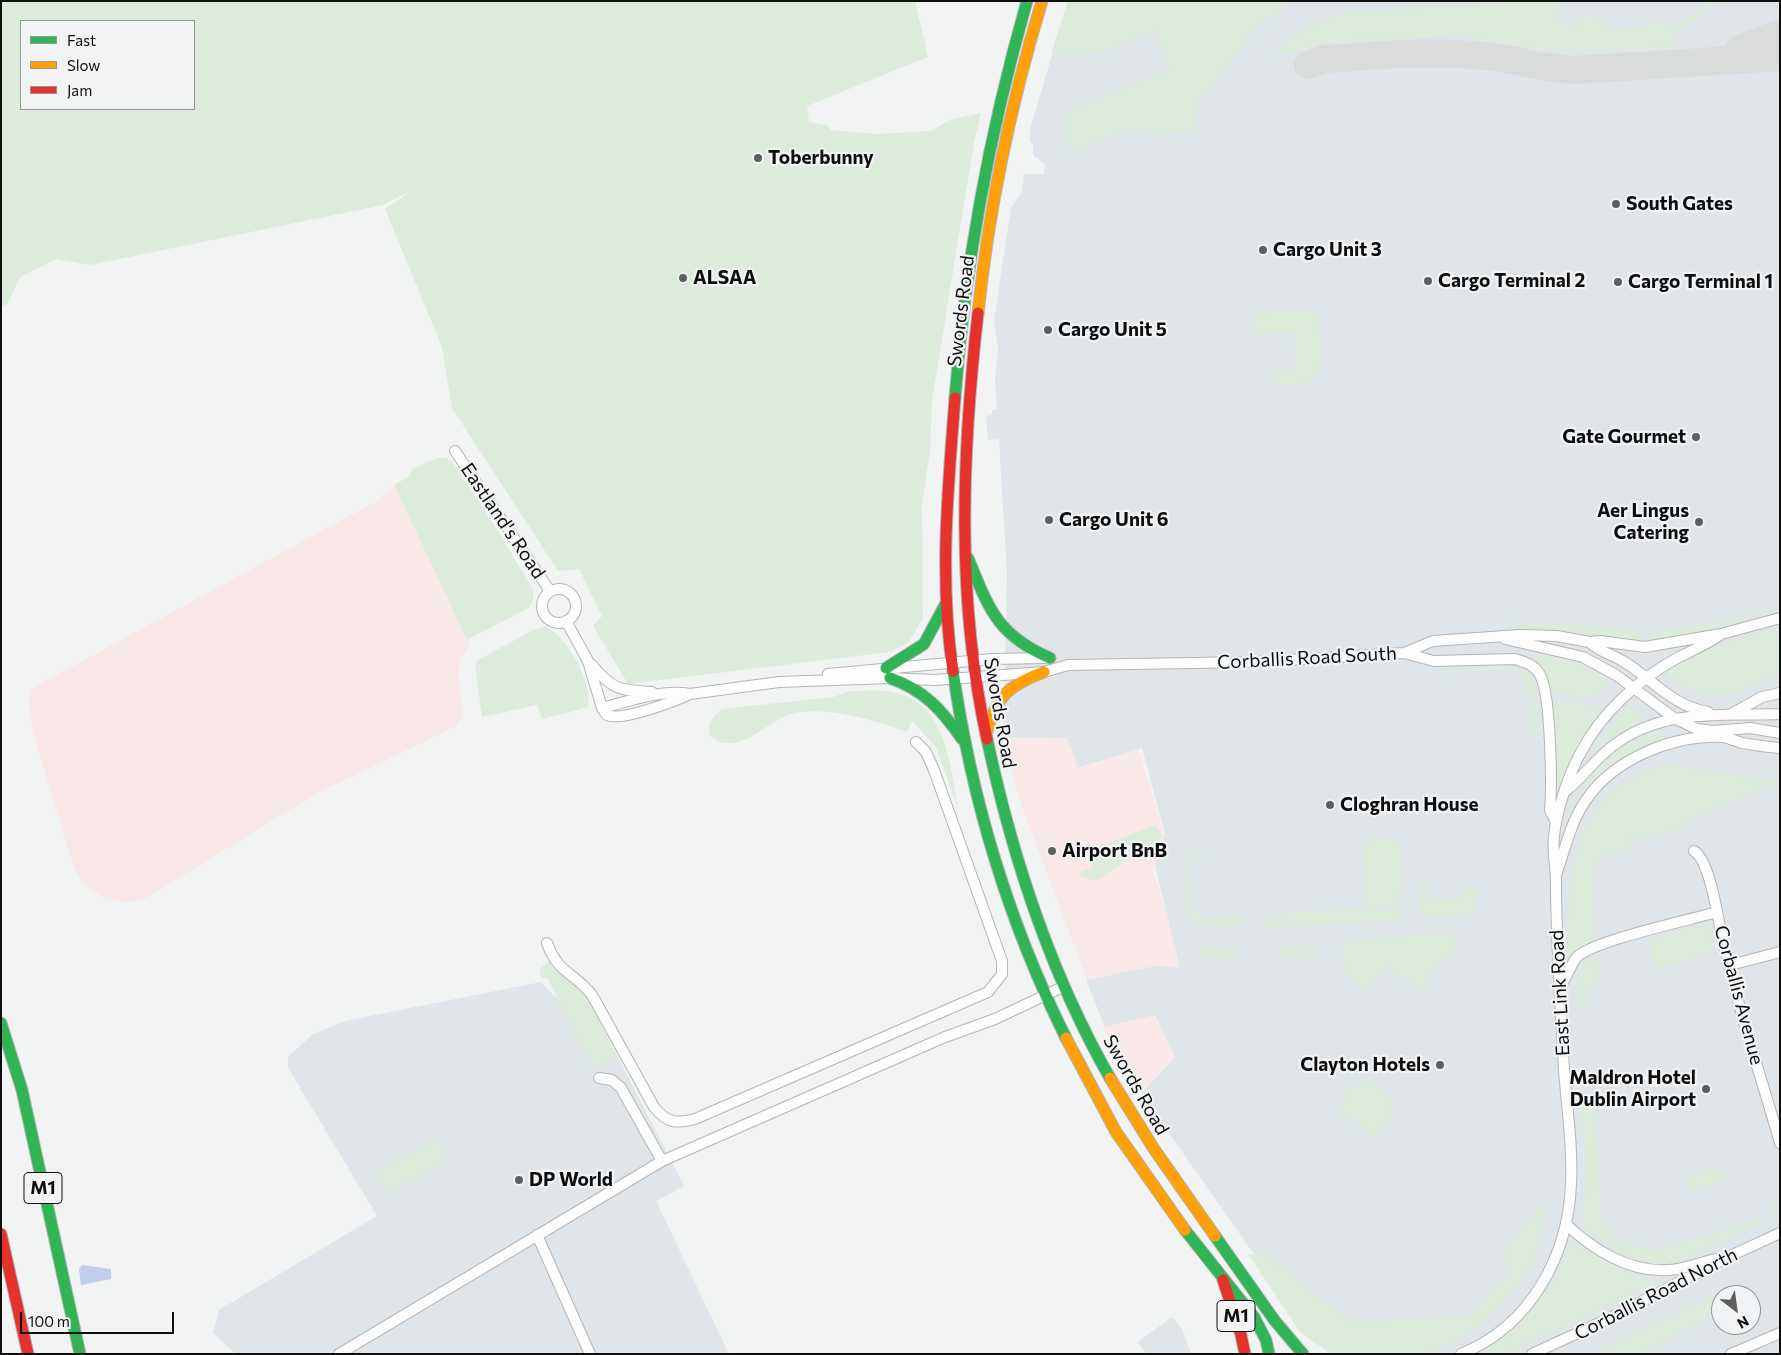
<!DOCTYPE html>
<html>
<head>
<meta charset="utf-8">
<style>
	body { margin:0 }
	#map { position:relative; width:1781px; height:1355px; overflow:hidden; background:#f2f3f3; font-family:Commissioner,sans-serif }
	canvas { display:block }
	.frame { position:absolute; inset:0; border:2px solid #0e0e0f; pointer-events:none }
	.legend { position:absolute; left:20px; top:20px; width:175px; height:90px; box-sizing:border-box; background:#f1f3f4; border:1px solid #969798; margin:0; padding:6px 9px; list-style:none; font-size:15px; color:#0e0e0f }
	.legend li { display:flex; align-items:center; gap:10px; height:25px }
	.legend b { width:25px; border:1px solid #969798 }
	.north { position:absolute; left:1711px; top:1285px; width:50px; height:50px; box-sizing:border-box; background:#f1f3f4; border:1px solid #969798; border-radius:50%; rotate:150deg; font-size:14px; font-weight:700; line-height:20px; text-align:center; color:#0e0e0f }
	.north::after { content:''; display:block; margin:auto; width:18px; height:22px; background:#5e5e5f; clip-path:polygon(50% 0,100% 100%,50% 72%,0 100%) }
	.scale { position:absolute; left:20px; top:1312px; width:154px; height:22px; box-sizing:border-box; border:2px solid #0e0e0f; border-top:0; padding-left:6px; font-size:15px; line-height:18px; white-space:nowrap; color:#0e0e0f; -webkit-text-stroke:4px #f1f3f4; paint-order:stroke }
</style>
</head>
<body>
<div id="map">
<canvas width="1781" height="1355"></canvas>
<div class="frame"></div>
<ul class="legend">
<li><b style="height:6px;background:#30b455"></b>Fast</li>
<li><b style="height:6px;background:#ff9f0a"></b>Slow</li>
<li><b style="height:6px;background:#e5322d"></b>Jam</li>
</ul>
<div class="north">N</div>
<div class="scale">100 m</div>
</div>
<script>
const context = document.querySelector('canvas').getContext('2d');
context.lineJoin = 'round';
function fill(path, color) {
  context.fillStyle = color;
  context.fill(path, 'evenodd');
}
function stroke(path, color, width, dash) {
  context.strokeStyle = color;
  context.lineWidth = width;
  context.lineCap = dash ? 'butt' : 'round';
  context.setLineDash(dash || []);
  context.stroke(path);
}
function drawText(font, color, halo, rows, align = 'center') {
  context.font = font + ' Commissioner,sans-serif';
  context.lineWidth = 4.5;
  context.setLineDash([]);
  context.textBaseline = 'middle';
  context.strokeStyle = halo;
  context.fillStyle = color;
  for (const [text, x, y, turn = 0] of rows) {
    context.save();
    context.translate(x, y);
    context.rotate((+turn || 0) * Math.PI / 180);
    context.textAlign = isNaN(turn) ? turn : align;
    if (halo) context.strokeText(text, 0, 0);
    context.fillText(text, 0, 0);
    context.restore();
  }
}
const commercial = new Path2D(`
	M394 485 470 645 461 658 458 671 463 715 457 726 317 793 148 897 138 901 121 902 108 899 89 889 80 878 73 865 36 743 30 714 29 698 31 689 379 500Z
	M1068 738 1079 769 1138 748 1169 848 1152 868 1180 953V971L1157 968 1087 979 1021 804 1003 739Z
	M1154 1015 1177 1054 1142 1091 1137 1090 1103 1027Z`);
const built = new Path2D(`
	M1068 1H1780V1354H1344L1293 1310 1141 1093 1175 1057 1155 1015 1105 1027 1086 980 1155 966 1180 967 1155 866 1165 834 1142 748 1078 768 1067 738H1003L1007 574 999 439 988 440 986 416 992 415V410L997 409 995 380 998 348 994 320 1011 208 1022 192 1024 174H1044L1045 164 1033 155V144L1030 141 1031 126ZM1721 1295H1751V1325H1721Z
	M541 982 554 996 567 999 587 997 684 1186 656 1201 729 1354H236L213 1333 219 1310 377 1216 288 1068V1057L312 1035 345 1021Z
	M1172 1317 1182 1329 1191 1354H1147L1138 1342Z`);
const green = new Path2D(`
	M1 1H915L928 57 807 106 809 122 827 125 831 130 876 134 931 131 950 120 981 113 974 142 932 401 930 452 922 503 923 618 908 643 890 652 628 684 593 626 602 616 579 569 558 571 452 408 442 347 385 209 411 191 383 205 90 265 56 259 20 277 7 304 1 306ZM21 21H194V109H21Z
	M1068 1H1292L1259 25 1196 104 1195 132 1154 134 1141 129 1125 130 1073 151 1067 146 1064 120 1069 111 1170 69 1154 31 1101 53 1051 54Z
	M1532 1H1560L1555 20 1578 27 1583 10 1610 30 1644 27 1657 20 1677 27 1710 1H1721L1672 36V47L1554 51 1460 35 1327 41 1296 53 1272 54C1297 30 1313 23 1346 13Z
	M1308 310 1316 314 1318 320C1319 338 1329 375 1307 382 1297 386 1285 385 1274 385V371L1296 370 1294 332 1254 334 1253 313Z
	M437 458H447L454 464 500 534 533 590V599L530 607 467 640 394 485 408 477 413 469Z
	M1774 607V610L1682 636 1649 641 1648 633 1707 624Z
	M1501 622C1547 627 1593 622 1639 632L1640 641 1569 630 1528 629 1502 625Z
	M1780 626V672C1763 678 1741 692 1725 695 1705 700 1680 683 1664 673L1710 648Z
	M546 627C566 635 594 685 588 707L542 719 537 705 482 717 475 665 480 659 535 629Z
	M1537 653 1579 665 1611 682C1587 709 1580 691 1549 692L1547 676 1534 660Z
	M1501 668C1517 669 1536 673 1537 693L1528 694 1523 677 1515 672 1505 670 1439 674V671Z
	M851 691C865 691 883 689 897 693 948 706 950 768 958 809L936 747 912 721 907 732C874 720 821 704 788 715 767 723 749 745 726 743 701 741 707 720 722 709L833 697Z
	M1611 698 1613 701 1584 736 1560 785H1556L1553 702 1563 701 1602 706Z
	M1534 700 1538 701 1539 723 1536 736H1531C1530 725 1526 709 1534 700Z
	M1628 707 1644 719 1607 741 1593 754 1592 752Z
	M1654 731 1661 739 1673 737 1674 739C1630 750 1597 772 1572 810 1586 771 1617 747 1654 731Z
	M1662 763 1750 778 1780 780V782L1682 823V828L1630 840 1632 848 1598 856 1592 885 1595 940 1580 947 1567 959C1569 898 1567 822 1624 783 1635 775 1650 769 1662 763Z
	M1155 825 1163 837 1096 881 1080 876 1081 872 1092 868 1086 849 1099 843 1106 844Z
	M1393 838 1398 842 1400 847 1403 890 1393 904 1365 905 1363 849C1367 836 1381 839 1393 838Z
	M1219 846V849L1198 850 1189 864 1192 912H1201L1202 919H1225L1226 913 1247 919C1235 929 1201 930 1190 918 1183 912 1184 861 1190 854 1196 847 1210 847 1219 846Z
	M1428 886 1429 900 1462 899V889L1478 890 1475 910 1468 915 1424 917 1420 912 1419 887Z
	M1351 909H1404L1396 921 1264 928 1261 919 1276 918 1286 912Z
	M1705 924 1709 925 1714 950 1710 953 1656 969 1649 942 1660 936Z
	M1447 933 1455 938C1462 960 1440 958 1431 972 1426 979 1427 987 1421 993L1387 965 1366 991 1345 972 1342 944 1360 940Z
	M1317 945 1316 953 1309 960 1282 958 1279 947Z
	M1213 946 1223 950H1239V958L1199 959 1200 947Z
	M1590 959 1599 961V977L1579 1012C1578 993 1571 970 1590 959Z
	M550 960 551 966 583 991 617 1056 593 1068 547 978H541L539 970Z
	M1363 1080H1370L1396 1102 1390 1111 1394 1115 1373 1139 1338 1107 1350 1088Z
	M1600 1092 1594 1099 1601 1213 1606 1225 1618 1239 1652 1251 1765 1218C1774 1213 1776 1201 1778 1191L1780 1207 1765 1222 1675 1263 1643 1262 1622 1253 1595 1235 1585 1227 1583 1221 1586 1170 1580 1097Z
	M436 1138 446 1157 444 1163 393 1191 388 1190 376 1173Z
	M1719 1167 1721 1172 1729 1170 1728 1179 1690 1191 1685 1178 1702 1174 1703 1170Z
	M1546 1201 1536 1254 1517 1288 1480 1326 1447 1345 1419 1354H1331L1300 1332 1248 1254 1270 1257 1326 1303 1354 1322 1469 1316 1511 1272 1501 1254Z
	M1571 1241 1614 1266 1657 1284 1502 1354H1478L1515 1328 1551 1285Z
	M1728 1289 1738 1295H1721V1311L1639 1354H1591L1701 1302 1715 1293Z
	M1751 1324 1753 1329 1729 1341 1726 1325Z`);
const water = new Path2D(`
	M82 1265 111 1269V1279L81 1285 79 1269Z`);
const taxiway = new Path2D(`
	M1739 49 1780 33
	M1308 65 1324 59C1377 56 1432 50 1485 56 1515 59 1545 69 1575 70L1780 57`);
const street = new Path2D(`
	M455 451 550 591
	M542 606a17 17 0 1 1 34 0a17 17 0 1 1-34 0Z
	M566 621 588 661 602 708 607 715C621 722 675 701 690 694
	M1505 639 1583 657 1616 675 1674 718 1697 729 1713 731 1750 728 1780 733
	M1589 642C1600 652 1614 655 1626 663 1654 681 1673 706 1708 712
	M1404 653 1434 661 1515 659C1525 662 1535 665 1540 675 1551 694 1552 785 1550 810L1556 822
	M592 665C613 691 621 690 652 692
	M828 674 992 659 1045 658
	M602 708C630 701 661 689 690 694L779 682 890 678 935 680 1044 672 1068 665 1254 662 1404 653 1433 641 1520 635 1557 636 1589 642 1600 641 1645 647 1721 634 1780 618
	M1733 713 1762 697 1780 693
	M1567 790C1584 776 1596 758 1614 745 1663 708 1722 716 1780 714
	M1694 851C1708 859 1716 906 1719 922 1734 996 1759 1070 1780 1143
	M1556 875C1565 850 1570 823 1586 800 1614 759 1673 734 1723 737 1729 738 1736 741 1742 743 1754 745 1767 747 1780 748
	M547 943C558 974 574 972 592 995L654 1107C667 1123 676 1124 695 1119L988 992 1002 974V961L934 770 926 752 916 742
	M1730 965 1780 952
	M1560 987C1566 979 1572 962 1577 957 1595 940 1690 920 1717 912
	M599 1078 612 1080 621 1088 662 1161
	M1566 1224C1592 1249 1630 1273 1669 1270 1686 1269 1701 1262 1717 1259
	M537 1235 590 1354
	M339 1354 662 1161 945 1037 995 1019 1065 986
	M1461 1354C1530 1326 1568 1257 1571 1184 1573 1147 1567 1108 1564 1071 1561 1008 1556 945 1556 882 1556 866 1552 852 1554 836 1557 809 1568 776 1581 752 1602 712 1640 678 1679 657 1693 650 1707 644 1720 635
	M1532 1354 1608 1319 1728 1257 1780 1233
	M1731 1354 1780 1333`);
const fast = new Path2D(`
	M955 398C965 263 990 131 1027 1
	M968 558C989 609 997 635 1050 658
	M886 668 924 644 946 603
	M953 671C971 797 1009 923 1066 1038
	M890 678C924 690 942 710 962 739
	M987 739C1012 856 1050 973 1110 1078
	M1 1023 22 1090 80 1354
	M1185 1230 1254 1317 1266 1340 1269 1354
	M1215 1236 1275 1321 1303 1354`);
const slow = new Path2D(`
	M978 313C989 207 1011 103 1042 1
	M986 735C996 697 1007 686 1044 672
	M1066 1038 1116 1132 1185 1230
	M1110 1078 1154 1149 1215 1236`);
const jam = new Path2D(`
	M978 313C962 453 956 600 987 739
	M953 671C939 580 948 488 955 398
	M1 1234 28 1354
	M1223 1280 1241 1335 1245 1354`);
const markers = [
	[758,158,5,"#5e5e5f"],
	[1616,204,5,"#5e5e5f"],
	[1263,250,5,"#5e5e5f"],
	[683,278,5,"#5e5e5f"],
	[1428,281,5,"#5e5e5f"],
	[1618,282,5,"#5e5e5f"],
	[1048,330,5,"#5e5e5f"],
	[1696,437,5,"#5e5e5f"],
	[1049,520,5,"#5e5e5f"],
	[1699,522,5,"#5e5e5f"],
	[1330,805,5,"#5e5e5f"],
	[1052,851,5,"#5e5e5f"],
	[1440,1065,5,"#5e5e5f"],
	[1706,1089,5,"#5e5e5f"],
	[519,1180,5,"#5e5e5f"]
];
const shields = [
	[43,1188,38],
	[1236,1316,38]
];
const shieldNames = [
	["M1",43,1188],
	["M1",1236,1316]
];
const poiNames = [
	["Toberbunny",768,158],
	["South Gates",1626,204],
	["Cargo Unit 3",1273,250],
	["ALSAA",693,278],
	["Cargo Terminal 2",1438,281],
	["Cargo Terminal 1",1628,282],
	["Cargo Unit 5",1058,330],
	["Gate Gourmet",1686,437,"right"],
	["Aer Lingus",1689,511,"right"],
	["Catering",1689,533,"right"],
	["Cargo Unit 6",1059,520],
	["Cloghran House",1340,805],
	["Airport BnB",1062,851],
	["Clayton Hotels",1430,1065,"right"],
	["Maldron Hotel",1696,1078,"right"],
	["Dublin Airport",1696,1100,"right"],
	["DP World",529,1180]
];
const streetNames = [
	["Swords Road",961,311,-83],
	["Eastland's Road",503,521,56],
	["Corballis Road South",1307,658,-3],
	["Swords Road",1000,713,80],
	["East Link Road",1560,993,-93],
	["Corballis Avenue",1739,995,75],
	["Swords Road",1136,1085,60],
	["Corballis Road North",1656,1294,-27]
];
fill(commercial, '#f8e9e8');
fill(built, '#e0e5e9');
fill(green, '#ddebdc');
fill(water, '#bfcfec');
stroke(taxiway, '#dadcdc', 28);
stroke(street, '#b4b5b5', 12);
stroke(fast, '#b4b5b5', 13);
stroke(slow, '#b4b5b5', 13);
stroke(jam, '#b4b5b5', 13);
stroke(street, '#fdfdfd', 10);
stroke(fast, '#30b455', 11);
stroke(slow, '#ff9f0a', 11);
stroke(jam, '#e5322d', 11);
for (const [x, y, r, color] of markers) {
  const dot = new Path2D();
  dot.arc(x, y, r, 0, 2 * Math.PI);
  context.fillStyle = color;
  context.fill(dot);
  stroke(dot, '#f1f3f4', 2);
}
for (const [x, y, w] of shields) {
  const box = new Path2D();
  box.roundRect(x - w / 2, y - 15.5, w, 31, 4);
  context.fillStyle = '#f1f3f4';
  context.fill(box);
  stroke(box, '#0e0e0f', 1);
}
drawText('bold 18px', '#0e0e0f', null, shieldNames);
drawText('bold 19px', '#0e0e0f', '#f1f3f4', poiNames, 'left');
drawText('19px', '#0e0e0f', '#f1f3f4', streetNames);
</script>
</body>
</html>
